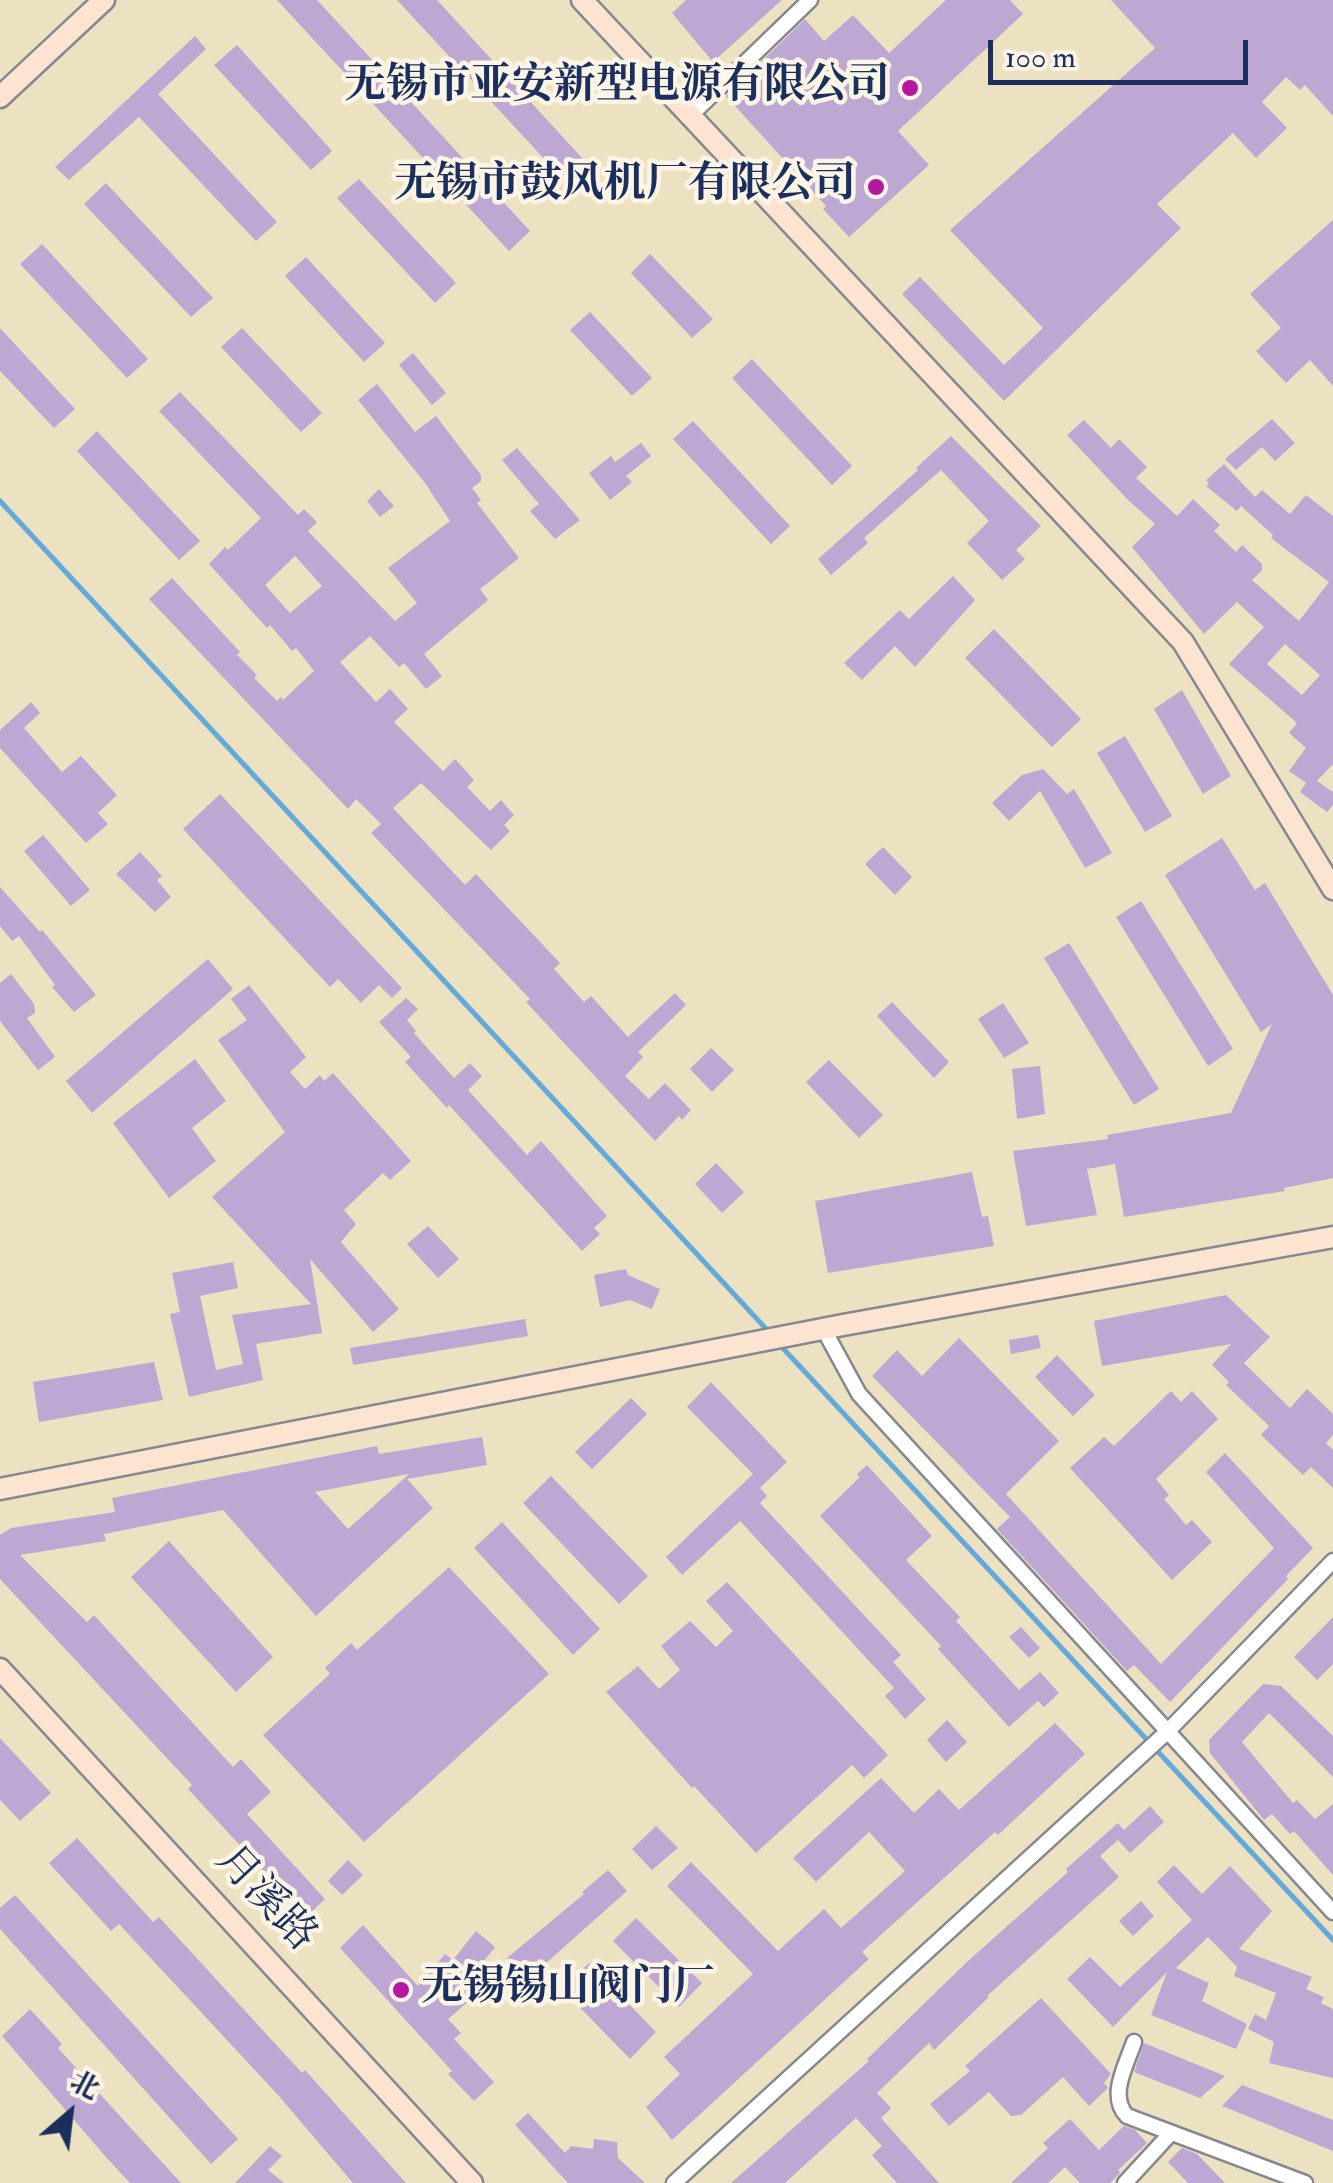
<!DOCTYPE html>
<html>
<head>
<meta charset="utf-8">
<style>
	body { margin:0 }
	#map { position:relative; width:1333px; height:2183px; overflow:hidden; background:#ece2c1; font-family:"IM FELL Double Pica","Noto Serif SC",serif }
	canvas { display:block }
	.north { position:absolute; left:20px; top:2063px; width:100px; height:100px; -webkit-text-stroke:8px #fcf5e5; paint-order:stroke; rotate:28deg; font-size:28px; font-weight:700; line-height:40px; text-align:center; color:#1b2f5e }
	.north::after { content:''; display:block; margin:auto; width:35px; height:45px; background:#1b2f5e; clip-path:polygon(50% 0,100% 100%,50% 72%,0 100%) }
	.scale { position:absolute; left:988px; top:40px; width:260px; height:45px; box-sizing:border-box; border:5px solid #1b2f5e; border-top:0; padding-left:12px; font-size:30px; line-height:35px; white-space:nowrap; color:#1b2f5e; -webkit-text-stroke:8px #fcf5e5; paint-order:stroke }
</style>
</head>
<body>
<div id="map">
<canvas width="1333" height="2183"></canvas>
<div class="north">北</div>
<div class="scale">100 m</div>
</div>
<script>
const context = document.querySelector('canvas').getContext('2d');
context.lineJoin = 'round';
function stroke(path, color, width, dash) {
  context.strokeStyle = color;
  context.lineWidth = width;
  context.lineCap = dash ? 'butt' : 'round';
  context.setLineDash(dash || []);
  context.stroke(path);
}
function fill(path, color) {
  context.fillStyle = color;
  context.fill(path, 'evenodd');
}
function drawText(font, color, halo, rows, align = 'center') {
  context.font = font + ' "IM FELL Double Pica","Noto Serif SC",serif';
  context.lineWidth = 9;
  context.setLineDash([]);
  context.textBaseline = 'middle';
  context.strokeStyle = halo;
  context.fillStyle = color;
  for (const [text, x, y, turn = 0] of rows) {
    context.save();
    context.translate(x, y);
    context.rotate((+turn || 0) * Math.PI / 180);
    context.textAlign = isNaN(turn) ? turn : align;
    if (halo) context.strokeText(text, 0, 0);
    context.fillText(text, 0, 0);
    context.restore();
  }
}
const stream = new Path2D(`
	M0 501 769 1332
	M779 1344 1333 1940`);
const building = new Path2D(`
	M277 0H317L530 231 509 251Z
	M397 0H437L594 171 573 190Z
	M686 0H782L713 62 672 13Z
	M946 0H1010L1023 14 898 131 929 165 849 237 823 209 826 206 726 96 805 19 824 41 853 15 889 53Z
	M1111 0H1333V116L1305 85 1300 90 1286 77 1262 102 1287 128 1256 158 1233 133 1157 204 1181 228 1004 401 902 294 920 277 1004 365 1043 328 950 230 1155 48Z
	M195 36 206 49 158 94 277 222 256 241 139 117 69 180 55 167Z
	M237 45 332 151 311 170 214 65Z
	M359 179 456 283 435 303 337 198Z
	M106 183 213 298 191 317 84 204Z
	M1333 220V386L1310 360 1286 383 1256 351 1281 328 1250 294Z
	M42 244 148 359 127 378 20 264Z
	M650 254 713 319 692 338 631 273Z
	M306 257 385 343 364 362 285 276Z
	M590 312 652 378 632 396 570 330Z
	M0 328 75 409 54 428 0 371Z
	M242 328 322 413 301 432 221 347Z
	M413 353 446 393 432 405 399 365Z
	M752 359 852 466 832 485 732 378Z
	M377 384 415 432 436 416 481 475V481L472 488 481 500 477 503 519 558 480 589 488 600 424 654 442 676 426 689 404 663 399 667 370 636 340 662 376 702 390 689 408 709 394 722 443 771 455 759 474 780 467 787 490 811 501 800 514 815 504 825 510 831 491 850 421 783 393 808 465 885 476 874 560 963 554 969 584 1002 591 996 628 1037 675 993 686 1005 638 1052 643 1057 625 1076 649 1099 665 1083 691 1110 682 1120 679 1116 655 1141 526 1002 530 999 371 833 381 824 356 799 348 809 149 599 172 578 240 652 237 655 257 675 254 678 277 701 281 697 283 700 314 671 296 648 292 651 270 625 267 628 209 564 225 547 228 550 261 518 159 411 180 392 298 515 304 509 317 522 308 531 395 621 417 603 388 568 450 521 425 483 358 400ZM295 556 322 586 290 613 265 585Z
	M1272 419 1295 443 1275 461 1262 447 1236 470 1225 459Z
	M1084 420 1111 448 1119 439 1147 467 1136 478 1177 516 1193 499 1220 525 1214 531 1236 552 1242 545 1262 564V570L1252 580 1299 621 1329 582 1271 538 1273 535 1241 506 1237 511 1206 486 1209 484 1206 480 1224 464 1255 497 1262 490 1290 514 1306 495 1333 516V764L1317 781 1333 792V805L1327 812 1300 792 1306 783 1289 771 1306 748 1289 733 1297 723 1229 664 1264 627 1237 602 1204 634 1132 547 1155 524 1128 500 1067 435ZM1285 644 1320 675 1302 695 1267 664Z
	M693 421 790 526 771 544 673 439Z
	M97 431 200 541 179 560 77 451Z
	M951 436 1041 526 1016 550 1025 559 1002 580 967 543 989 521 941 470 864 538 868 543 831 575 818 559 918 470 916 468Z
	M641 443 651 456 626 476 632 482 610 500 589 473 611 456 615 462Z
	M517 448 580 520 555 539 530 511 539 504 502 460Z
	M379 489 394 506 380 517 367 501Z
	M953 576 975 600 915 667 895 646 862 680 844 663 900 610 909 619Z
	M994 629 1081 719 1052 747 965 658Z
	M1182 690 1231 776 1203 794 1154 709Z
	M31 702 40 713 24 728 62 772 81 756 117 795 98 813 108 824 86 843 0 748V730Z
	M1125 736 1172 816 1145 832 1097 753Z
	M1043 769 1067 794 1074 789 1112 853 1085 868 1040 791 1009 821 992 803 1022 775Z
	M220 794 402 988 392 998 379 985 361 1003 338 979 330 987 183 829Z
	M43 835 90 890 71 906 24 851Z
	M1222 838 1255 890 1265 883 1333 995V1178L1284 1188 1285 1191 1124 1217 1115 1164 1087 1169 1097 1215 1026 1226 1013 1151 1108 1139 1107 1135 1231 1113 1272 1024 1261 1032 1165 875Z
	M883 847 912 877 895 895 865 864Z
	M140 852 162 876 157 880 171 897 155 912 116 874Z
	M0 887 40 932 42 930 96 995 74 1012 52 987 55 985 19 936 12 941 0 926Z
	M1141 901 1233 1049 1208 1066 1116 917Z
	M1069 943 1159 1089 1134 1105 1044 958Z
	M208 959 233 989 92 1113 66 1081Z
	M11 974 34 1004 35 1013 27 1018 55 1057 38 1070 0 1021V983Z
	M249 985 306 1057 290 1072 305 1089 320 1075 324 1081 333 1073 411 1161 390 1180 383 1173 344 1210 356 1224 341 1242 399 1309 373 1332 310 1259 322 1333 256 1344 263 1380 189 1397 170 1314 180 1312 172 1273 233 1262 238 1288 200 1296 216 1370 243 1364 232 1315 311 1304 212 1197 285 1132 218 1040 247 1020 231 999Z
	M406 998 418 1009 407 1020 416 1031 414 1033 454 1078 470 1063 482 1076 468 1090 527 1155 541 1141 607 1216 594 1228 600 1234 582 1251 449 1105 447 1108 405 1062 411 1057 379 1022Z
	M892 1002 949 1062 934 1078 877 1016Z
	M1003 1003 1029 1043 1004 1058 978 1019Z
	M711 1048 734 1070 712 1092 690 1069Z
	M195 1059 226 1101 192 1128 216 1161 169 1198 113 1123Z
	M829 1060 883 1115 859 1138 806 1082Z
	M1040 1066 1045 1114 1017 1119 1012 1069Z
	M716 1163 744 1192 722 1213 695 1184Z
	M972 1172 982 1217 988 1216 994 1246 828 1273 815 1201Z
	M428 1226 459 1259 438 1278 407 1244Z
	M626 1269 628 1275 660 1289 652 1309 630 1300 600 1307 594 1275Z
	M1226 1295 1270 1337 1244 1363 1290 1408 1307 1389 1333 1414V1435L1326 1443 1333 1450V1488L1311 1467 1303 1475 1261 1435 1269 1426 1226 1385 1229 1382 1212 1365 1231 1344 1102 1366 1094 1321Z
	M525 1319 528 1336 353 1365 350 1348Z
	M1038 1335 1041 1348 1011 1354 1009 1340Z
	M959 1338 1059 1441 1006 1494 1161 1664 1274 1548 1206 1472 1225 1453 1313 1548 1286 1576 1288 1579 1170 1702 1134 1665 1127 1671 997 1529 1010 1517 872 1376 897 1350 922 1376Z
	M1057 1355 1095 1395 1073 1416 1035 1377Z
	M154 1362 163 1400 39 1422 33 1382Z
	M711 1382 787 1462 760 1488 767 1496 760 1503 901 1655 893 1662 926 1699 905 1719 885 1696 894 1688 740 1521 682 1575 666 1557 753 1474 687 1407Z
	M1171 1391 1181 1402 1192 1391 1218 1419 1156 1479 1169 1495 1164 1499 1186 1525 1192 1520 1212 1542 1172 1580 1070 1468 1104 1437 1114 1446Z
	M631 1398 647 1414 592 1469 575 1452Z
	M482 1437 487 1465 407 1479 433 1508 316 1616 223 1510 104 1534 106 1541 20 1555 87 1622 94 1615 233 1767 241 1759 271 1792 247 1814 325 1899 306 1917 188 1789 192 1785 0 1579V1535L11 1528 115 1512 112 1498 377 1446 379 1454ZM409 1474 348 1529 315 1492Z
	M867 1465 932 1536 906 1560 960 1617 956 1621 1019 1690 1040 1672 1059 1693 1044 1707 1038 1701 1009 1727 938 1649 941 1646 820 1516 860 1477 857 1474Z
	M551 1476 648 1576 619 1604 523 1503Z
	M502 1522 600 1629 573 1655 474 1548Z
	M169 1541 273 1657 236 1692 131 1577Z
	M449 1567 549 1674 364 1842 263 1735 330 1674 325 1668 351 1643 357 1650Z
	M727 1582 888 1755 864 1778 852 1765 756 1853 694 1786 692 1788 606 1692 638 1666 659 1689 680 1670 661 1646 690 1621 716 1647 733 1631 706 1601Z
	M1333 1617V1664L1317 1680 1294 1657Z
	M1021 1627 1040 1648 1029 1658 1009 1637Z
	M1263 1684 1281 1686 1333 1736V1777L1269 1713 1242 1742 1293 1803 1297 1800 1315 1819 1333 1804V1875L1294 1831 1290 1834 1272 1814 1264 1820 1210 1753 1209 1740Z
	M947 1720 967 1742 946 1762 927 1740Z
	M1055 1723 1085 1754 998 1835 995 1832 862 1952 869 1959 672 2140 646 2107 680 2074 664 2057 753 1974 667 1886 691 1862 778 1951 824 1909 841 1928 905 1871 869 1832 816 1882 793 1858 881 1778 914 1813 939 1789 959 1810Z
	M0 1738 51 1793 20 1821 0 1800Z
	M1150 1806 1164 1822 1130 1853 1118 1840 1100 1856 1119 1877 987 1996 989 1997 934 2050 929 2043 877 2093 891 2108 881 2118 939 2183H897L872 2155 882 2146 856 2118 785 2183H731L869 2061 867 2059 968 1961 1068 1872 1066 1869 1118 1823 1124 1830Z
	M656 1826 678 1848 652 1870 632 1849Z
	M77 1838 153 1922 159 1917 302 2073 305 2070 406 2183H353L278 2095 119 1924 111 1931 49 1863Z
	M348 1860 363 1875 342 1895 328 1881Z
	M1174 1865 1202 1894 1230 1866 1272 1911 1239 1949 1312 1977 1306 1989 1324 1997 1321 2003 1333 2009V2078L1269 2063 1274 2042 1248 2029 1255 2014 1266 2020 1276 1993 1234 1976 1237 1967 1208 1937 1176 1968 1209 1983 1202 2001 1247 2024 1236 2049 1151 2015 1167 1972 1113 2027 1067 1979 1090 1957 1120 1987 1192 1920 1157 1882Z
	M608 1870 627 1891 527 1980 507 1958 584 1894 582 1892Z
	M15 1895 238 2139 211 2164 0 1929V1908Z
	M1141 1901 1154 1916 1133 1936 1119 1921Z
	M636 1918 702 1983 679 2007 613 1941Z
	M363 1925 418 1986 445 1954 453 1960 476 1931 495 1947 480 1966 492 1981 448 2019 461 2033 454 2039 494 2082 474 2101 448 2074 452 2071 340 1948Z
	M589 1963 656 2032 630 2059 562 1989Z
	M1041 1998 1111 2074 1104 2083 1108 2088 1089 2106 1063 2077 1021 2115 1011 2116 989 2092 949 2126 930 2104 970 2071 965 2066Z
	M30 2009 62 2044 58 2048 181 2183H130L105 2156 2 2036Z
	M1144 2043 1225 2076 1200 2098 1134 2072Z
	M1242 2085 1333 2120V2151L1222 2106Z
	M528 2113 565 2153 571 2146 593 2149 594 2139 617 2142 618 2158 645 2183H568L515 2125Z
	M1070 2119 1099 2150 1124 2126 1135 2130 1147 2143 1118 2170 1120 2173 1110 2183H1080L1065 2167 1048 2183H1011L1048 2148 1043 2143Z
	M270 2146 282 2156 268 2170 284 2183H235Z
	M1182 2148 1197 2154 1225 2183H1188L1168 2162Z`);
const street = new Path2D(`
	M690 116 810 0
	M823 1328 859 1394 1333 1912
	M1134 2042C1126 2066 1108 2096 1127 2116L1305 2183
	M674 2183 1168 1731 1333 1561
	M1125 2183 1171 2133`);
const secondary = new Path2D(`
	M582 0 1183 642 1333 889
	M0 97 104 0
	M0 1489 843 1325 1333 1237
	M0 1669 472 2183`);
const markers = [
	[910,88,10,"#b5179e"],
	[876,187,10,"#b5179e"],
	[401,1990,10,"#b5179e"]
];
const poiNames = [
	["无锡市亚安新型电源有限公司",890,88],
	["无锡市鼓风机厂有限公司",856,187],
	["无锡锡山阀门厂",421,1990,"left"]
];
const streetNames = [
	["月溪路",264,1900,47]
];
stroke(stream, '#63a9d9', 5);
fill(building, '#bca8d3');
stroke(street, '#848890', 19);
stroke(secondary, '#848890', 25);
stroke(street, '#fff', 14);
stroke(secondary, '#fde4d1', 20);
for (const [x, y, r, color] of markers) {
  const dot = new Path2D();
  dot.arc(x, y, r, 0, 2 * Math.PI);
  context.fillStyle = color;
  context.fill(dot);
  stroke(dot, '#fcf5e5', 4);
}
drawText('bold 42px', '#1b2f5e', '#fcf5e5', poiNames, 'right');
drawText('42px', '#1b2f5e', '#fcf5e5', streetNames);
</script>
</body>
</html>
